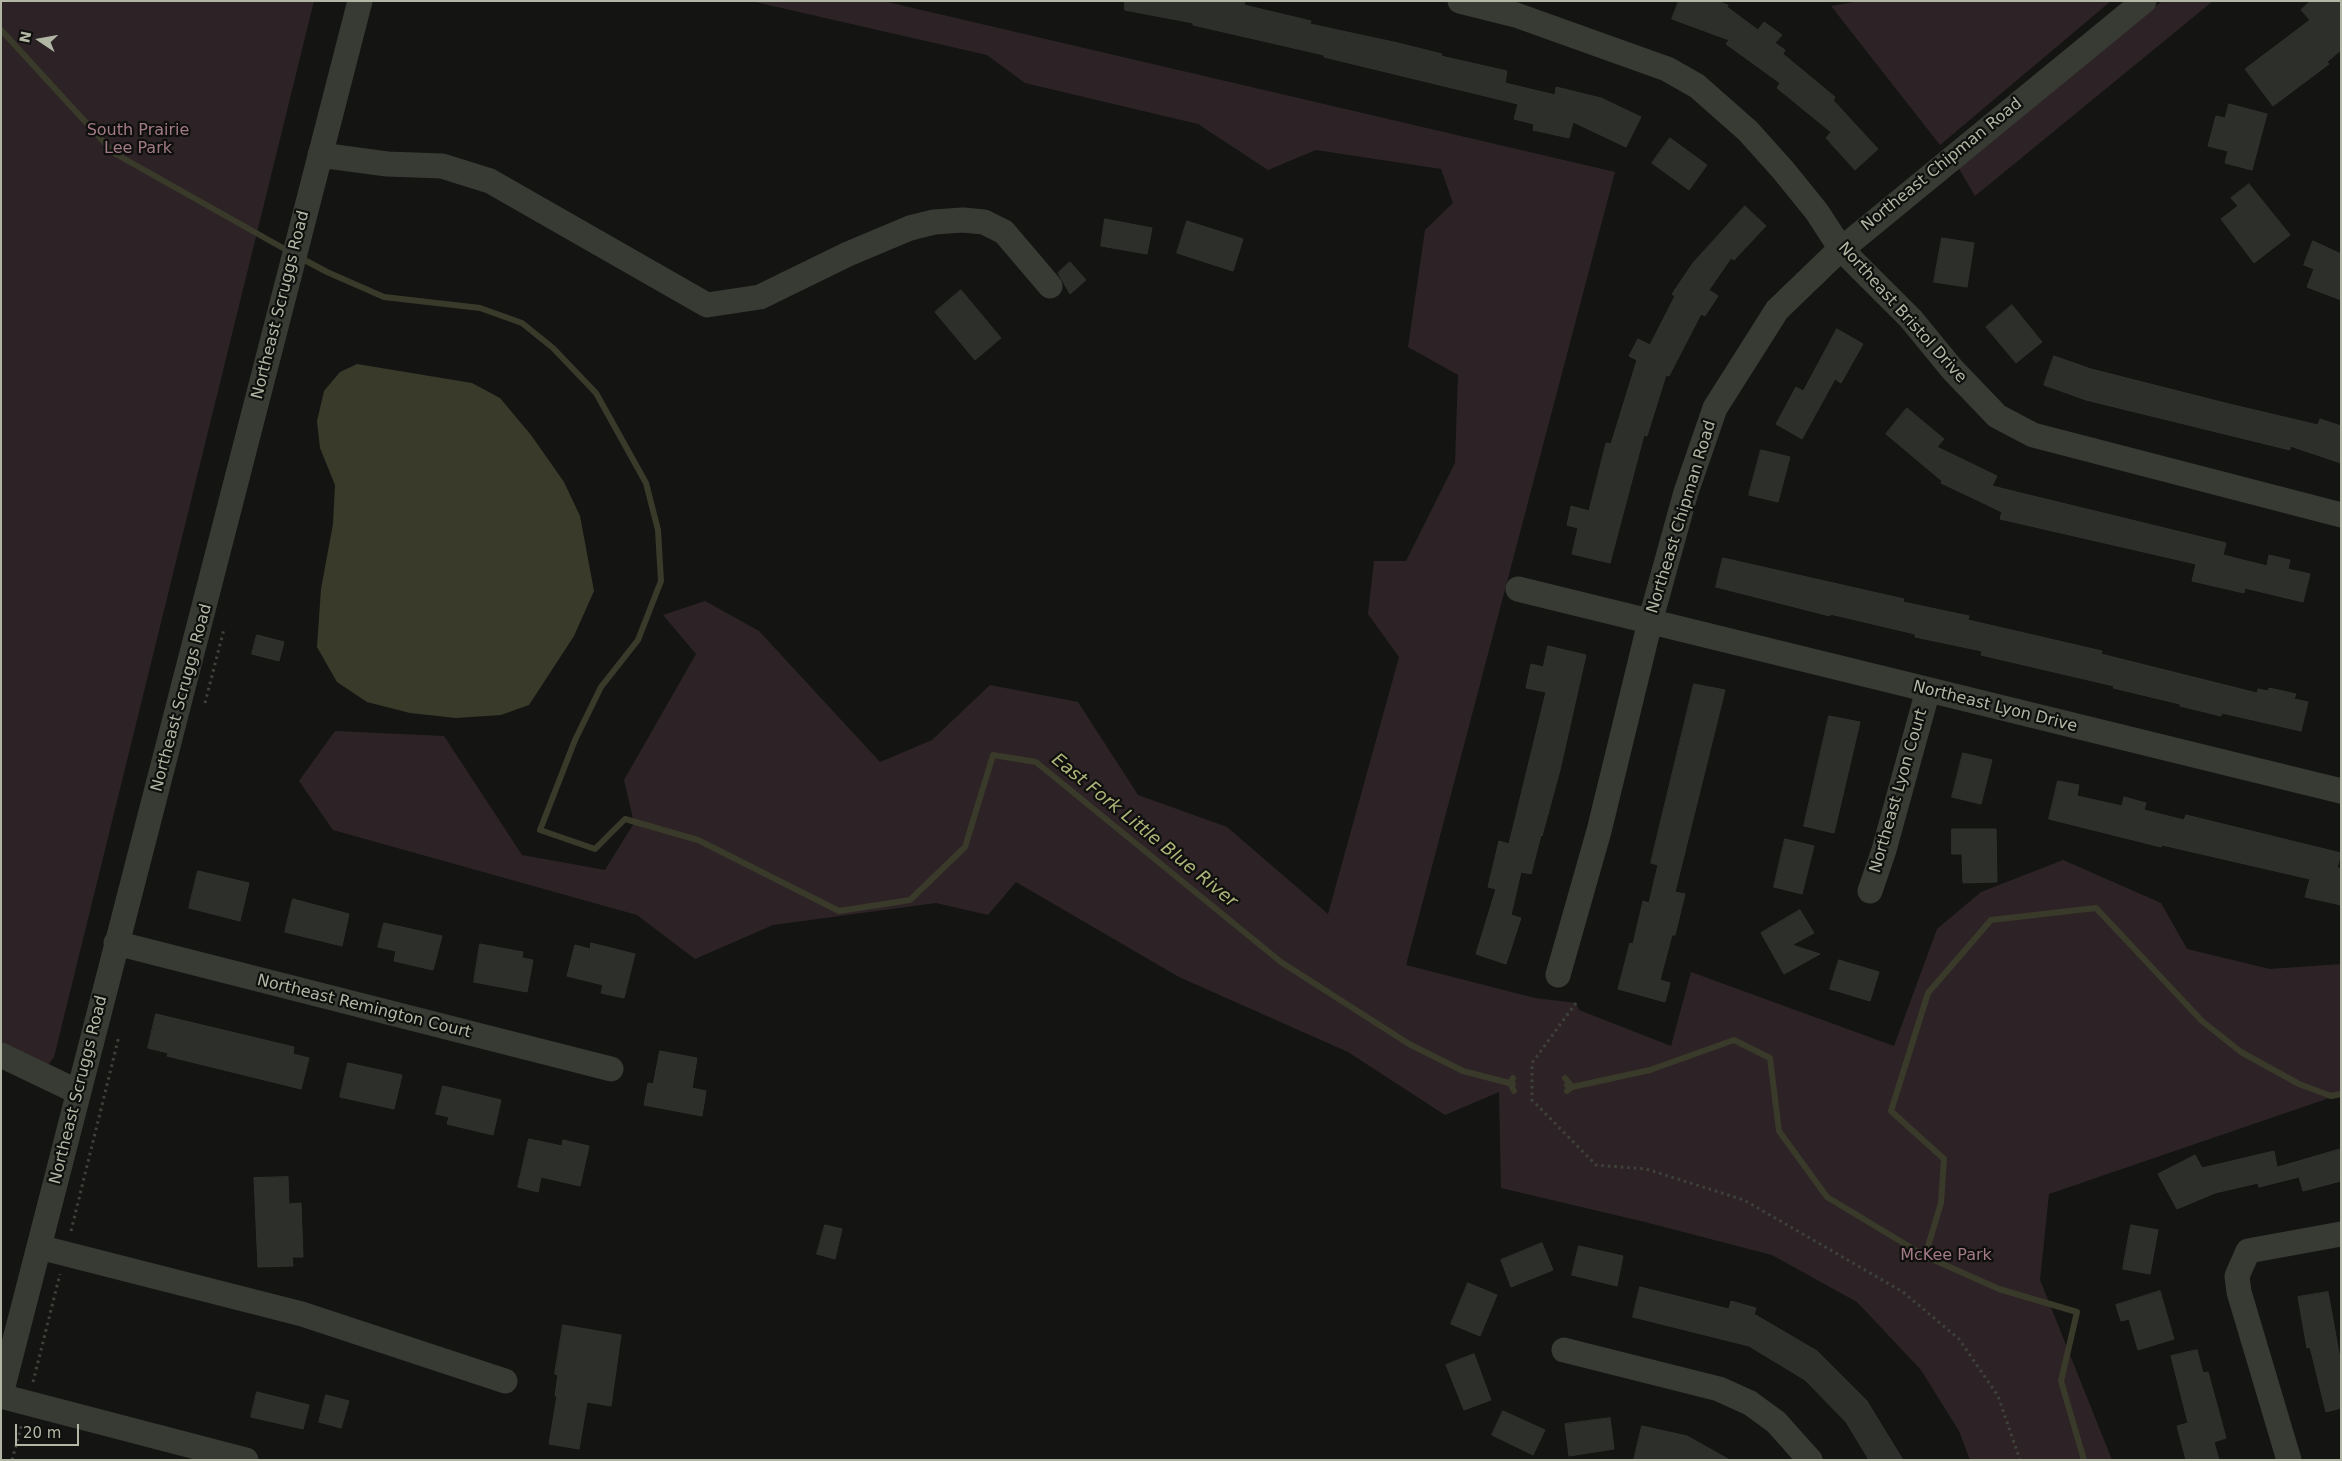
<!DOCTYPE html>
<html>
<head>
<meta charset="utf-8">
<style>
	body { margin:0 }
	#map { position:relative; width:2342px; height:1461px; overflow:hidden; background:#141513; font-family:"DejaVu Sans",sans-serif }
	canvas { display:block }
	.frame { position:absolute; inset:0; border:2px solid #b1b7a4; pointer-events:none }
	.north { position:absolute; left:15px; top:15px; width:50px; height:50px; -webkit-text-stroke:4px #0f100e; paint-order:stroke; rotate:282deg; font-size:14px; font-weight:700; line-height:20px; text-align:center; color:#b1b7a4 }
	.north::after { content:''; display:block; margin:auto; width:18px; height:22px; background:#b1b7a4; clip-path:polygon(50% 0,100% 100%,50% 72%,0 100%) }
	.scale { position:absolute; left:15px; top:1424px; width:64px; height:22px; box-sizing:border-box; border:2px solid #b1b7a4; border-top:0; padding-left:6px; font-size:15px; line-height:18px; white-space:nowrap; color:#b1b7a4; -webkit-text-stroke:4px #0f100e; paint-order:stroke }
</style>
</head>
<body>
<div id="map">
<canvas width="2342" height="1461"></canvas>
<div class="frame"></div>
<div class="north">N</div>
<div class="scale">20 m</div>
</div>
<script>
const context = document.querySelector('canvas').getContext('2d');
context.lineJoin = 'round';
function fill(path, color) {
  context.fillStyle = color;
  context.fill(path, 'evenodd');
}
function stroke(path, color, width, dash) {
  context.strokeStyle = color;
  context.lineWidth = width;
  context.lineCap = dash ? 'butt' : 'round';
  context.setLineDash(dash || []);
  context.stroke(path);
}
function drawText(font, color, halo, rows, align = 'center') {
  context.font = font + ' "DejaVu Sans",sans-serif';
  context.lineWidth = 4.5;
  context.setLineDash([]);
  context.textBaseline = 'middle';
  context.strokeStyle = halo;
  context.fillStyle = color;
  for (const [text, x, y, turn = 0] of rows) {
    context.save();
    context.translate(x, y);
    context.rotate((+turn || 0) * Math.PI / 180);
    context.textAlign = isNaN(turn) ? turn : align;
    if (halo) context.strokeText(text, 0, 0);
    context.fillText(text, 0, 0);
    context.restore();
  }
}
const green = new Path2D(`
	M1 1H314L54 1057 41 1074 1 1055Z
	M751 1H883L1615 172 1406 965 1535 998 1576 1003 1579 1010 1671 1046 1691 972 1894 1046 1937 929 1981 892 2063 860 2161 903 2187 949 2270 969 2341 964V1094L2049 1194 2040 1280 2112 1460H1970L1959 1431 1921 1370 1857 1302 1772 1255 1645 1222 1501 1188 1499 1092 1445 1115 1348 1052 1179 977 1016 882 988 915 936 903 773 925 695 959 637 915 333 830 299 781 335 731 444 736 522 855 605 870 634 823 624 780 696 654 663 615 705 601 759 631 880 762 932 740 990 685 1078 702 1138 795 1227 827 1328 914 1399 657 1368 614 1374 561H1406L1455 463 1458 375 1408 347 1425 230 1453 203 1441 169 1316 150 1268 170 1198 124 1025 83 987 55Z
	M1860 1H2111L1940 145 1831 6Z
	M2162 1H2213L1975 196 1958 167Z`);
const water = new Path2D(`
	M357 364 472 383 500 398 531 435 564 482 580 516 594 591 574 636 529 705 501 715 456 718 410 713 367 702 337 682 317 647 321 589 333 524 335 485 320 448 317 421 324 391 340 372Z`);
const stream = new Path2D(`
	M1 30 114 153 290 252
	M299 257 327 272 384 297 480 308 522 323 553 348 596 393 646 483 658 530 661 581 638 640 601 687 575 740 540 830 595 849 625 819 698 840 839 911 910 900 965 847 993 755 1036 762 1281 962 1409 1044 1463 1071 1513 1084
	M1513 1078 1510 1083 1514 1091
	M1565 1078 1572 1087 1567 1091
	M1567 1085 1572 1087 1650 1070 1734 1040 1770 1058 1779 1131 1827 1197 1925 1256 1999 1289 2077 1312 2061 1381 2084 1460
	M1925 1256 1941 1203 1944 1159 1891 1111 1928 993 1991 920 2096 908 2202 1021 2241 1052 2299 1084 2331 1096 2341 1094`);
const building = new Path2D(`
	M1125 1H1245L1244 5 1311 21 1310 24 1398 43 1442 54 1441 56 1507 71 1505 83 1555 95 1556 87 1601 98 1641 117 1626 147 1573 122 1569 138 1533 130 1534 124 1514 119 1518 104 1324 57V55L1193 25V23L1125 10Z
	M1679 1H1717L1728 5 1727 7 1758 30 1764 22 1782 35 1775 43 1785 50 1783 54 1835 97 1833 100 1878 149 1855 170 1826 138 1831 132 1777 88 1780 83 1726 44 1729 40 1672 19Z
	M2311 1H2341V50L2327 62 2329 64 2273 106 2245 69 2310 20 2301 10Z
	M2229 104 2267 114 2252 170 2225 163 2228 151 2208 146 2216 116 2225 118Z
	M1670 138 1707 165 1689 190 1652 163Z
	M2249 184 2290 235 2254 263 2221 219 2238 206 2231 198Z
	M1745 206 1766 226 1734 260 1731 258 1709 290 1718 296 1705 316 1701 314 1669 376 1666 375 1647 436 1644 435 1610 563 1572 554 1578 528 1567 525 1571 506 1589 511 1606 443 1611 444 1637 360 1629 356 1638 339 1650 345 1675 296 1672 294 1693 263Z
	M1105 219 1152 228 1147 254 1101 246Z
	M1187 221 1243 239 1233 271 1177 253Z
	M1942 238 1974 243 1967 287 1934 282Z
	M2313 241 2341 254V300L2307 287 2314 269 2304 265Z
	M1070 262 1086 280 1070 294 1058 273Z
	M961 290 1001 338 975 360 935 312Z
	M2012 305 2042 342 2016 363 1986 327Z
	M1837 329 1863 344 1841 383 1835 379 1802 439 1776 424 1796 387 1803 391Z
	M2054 356 2091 369 2229 404 2318 425 2320 419 2341 426V463L2290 446V450L2086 400 2044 385Z
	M1907 408 1944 439 1937 447 1997 476 1992 486 2226 543 2223 555 2267 566 2269 555 2290 560 2288 569 2310 574 2303 602 2245 588 2244 593 2192 581 2196 564 2000 519 2002 512 1941 483 1942 481 1886 434Z
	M1761 450 1790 457 1778 502 1749 495Z
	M1723 558 1904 599 1903 602 1969 616 1968 620 2102 651 2101 654 2257 693 2258 689 2268 691 2269 688 2296 694 2294 699 2308 702 2301 731 2222 713 2221 716 2180 706V704L2113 688 2114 686 1981 655 1982 651 1915 637V634L1830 614V616L1716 587Z
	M257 635 284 642 279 661 252 654Z
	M1548 646 1586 655 1560 770 1542 836 1541 835 1531 874 1521 872 1511 915 1521 918 1506 964 1476 954 1496 889 1488 887 1499 841 1509 844 1546 692 1526 688 1531 664 1543 667Z
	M1694 684 1725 690 1675 892 1685 894 1675 935H1672L1660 980 1670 983 1665 1002 1618 989 1630 943 1633 944 1643 901 1649 903 1658 865 1651 863Z
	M1829 716 1860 722 1834 833 1804 826Z
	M1963 753 1992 760 1981 804 1952 797Z
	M2058 781 2079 785 2077 796 2122 806 2124 797 2146 803 2144 810 2184 820 2186 815 2341 853 2337 868H2341V905L2305 897 2310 879 2162 845 2161 847 2049 819Z
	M1952 829H1996L1997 882 1963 883 1962 854H1952Z
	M1785 839 1814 846 1802 894 1774 887Z
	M198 871 249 883 240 921 189 908Z
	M293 899 349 914 342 946 285 932Z
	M1800 910 1814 933 1792 945 1820 954 1784 974 1761 933Z
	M384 923 442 936 433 970 394 961 396 951 378 947Z
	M591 943 635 954 624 998 601 993 603 985 567 976 575 945 590 949Z
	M480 944 523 952 522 958 533 960 527 992 474 982Z
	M1839 960 1879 972 1870 1001 1830 989Z
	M156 1014 294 1047 293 1054 309 1058 301 1089 167 1056 168 1053 148 1048Z
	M660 1051 697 1058 692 1088 706 1091 702 1116 644 1105 648 1083 653 1084Z
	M348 1063 402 1075 394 1109 340 1097Z
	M443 1086 501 1100 493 1135 447 1124 449 1117 436 1114Z
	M529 1139 562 1146 563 1140 589 1146 580 1186 541 1177 538 1192 518 1187Z
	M2341 1149V1181L2303 1191 2299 1177 2259 1187 2258 1183 2215 1193 2177 1209 2158 1174 2195 1155 2202 1168 2274 1151 2277 1167Z
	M288 1177 289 1204 301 1203 303 1257H292L293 1266 258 1267 254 1178Z
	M825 1225 842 1229 835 1259 817 1254Z
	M2131 1225 2158 1230 2150 1274 2123 1269Z
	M1542 1243 1553 1270 1511 1287 1501 1260Z
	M1579 1246 1623 1256 1617 1286 1572 1275Z
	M1468 1283 1497 1295 1480 1336 1451 1324Z
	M1640 1287 1729 1309 1731 1301 1756 1308 1754 1314 1817 1351 1867 1401 1903 1460H1869L1846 1422 1805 1380 1749 1346 1633 1317Z
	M2160 1291 2174 1339 2138 1350 2129 1319 2121 1321 2116 1305Z
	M2328 1292 2341 1364V1408L2326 1412 2310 1347 2307 1348 2298 1297Z
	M563 1325 621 1335 611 1406 587 1402 579 1449 549 1444 557 1396H555L558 1375 555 1374Z
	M2197 1350 2203 1373 2208 1372 2226 1438 2214 1442 2219 1460H2186L2177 1426 2188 1423 2171 1356Z
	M1474 1354 1491 1400 1464 1410 1446 1365Z
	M257 1392 309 1405 303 1429 251 1417Z
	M326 1395 349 1401 341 1428 319 1422Z
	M1503 1411 1545 1430 1533 1455 1492 1435Z
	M1610 1418 1614 1449 1569 1456 1565 1424Z
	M1642 1426 1687 1436 1730 1460H1634Z`);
const path = new Path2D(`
	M205 703 224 629
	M1576 1003 1532 1063V1100L1596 1165 1646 1169 1744 1200 1903 1292 1959 1339 1998 1396 2020 1460
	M71 1231 119 1036
	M33 1382 60 1274
	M12 1460 22 1424`);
const minor = new Path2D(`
	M1460 1 1516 15 1667 69 1697 86 1748 131 1783 170 1817 212 1841 249 1911 319 1952 369 1997 416 2033 435 2341 515
	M320 155 387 164 442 166 490 181 707 305 760 297 848 254 910 228 934 222 963 220 984 222 1004 232 1050 286
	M1518 589 2341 791
	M1870 891 1884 850 1928 690
	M116 943 611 1069
	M1558 975 1599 831 1650 622 1686 492 1715 408 1777 310 1832 257 2144 1
	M1 1055 78 1092
	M39 1247 302 1314 505 1381
	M1564 1350 1719 1389 1750 1403 1776 1422 1810 1460
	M1 1394 360 1
	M1 1396 246 1460
	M2289 1460 2239 1292 2237 1276 2248 1251 2341 1234`);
const parkNames = [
	["South Prairie",138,131],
	["Lee Park",138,149],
	["McKee Park",1946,1256]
];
const streetNames = [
	["Northeast Chipman Road",1942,165,-39],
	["Northeast Scruggs Road",281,305,-76],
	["Northeast Bristol Drive",1902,313,48],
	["Northeast Chipman Road",1682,517,-73],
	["Northeast Scruggs Road",182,698,-75],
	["Northeast Lyon Drive",1995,707,14],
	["Northeast Lyon Court",1899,791,-74],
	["Northeast Remington Court",364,1007,14],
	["Northeast Scruggs Road",79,1090,-76]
];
const waterNames = [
	["East Fork Little Blue River",1144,831,39]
];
fill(green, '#2d2326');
fill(water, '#393a29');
stroke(stream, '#393a29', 6);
fill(building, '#2d2f2b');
stroke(building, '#2f322d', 1);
stroke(path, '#3f423a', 3, [2.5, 4]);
stroke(minor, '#383b34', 25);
drawText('16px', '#a37a87', '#0f100e', parkNames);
drawText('16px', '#b1b7a4', '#0f100e', streetNames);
drawText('italic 18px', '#afb479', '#0f100e', waterNames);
</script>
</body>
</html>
